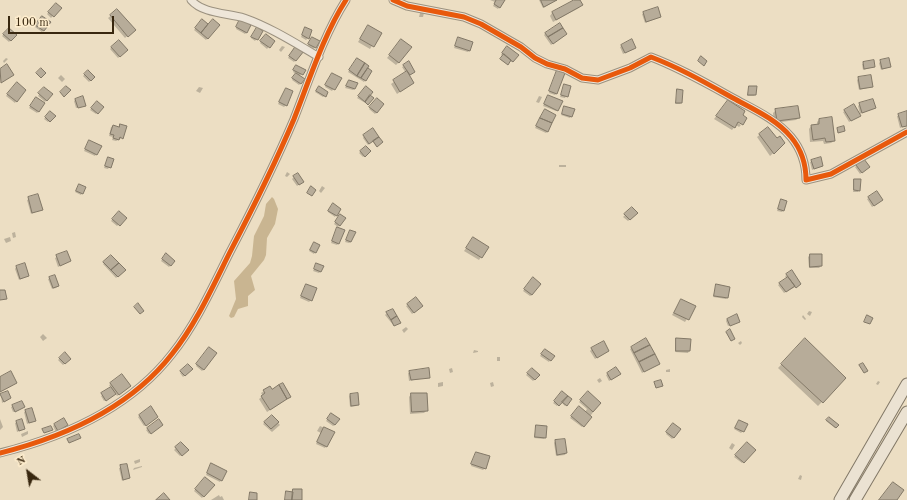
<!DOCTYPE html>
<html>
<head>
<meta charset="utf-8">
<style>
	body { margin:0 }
	#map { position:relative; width:907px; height:500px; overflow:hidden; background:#ecdec3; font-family:"Old Standard TT",serif }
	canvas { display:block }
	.north { position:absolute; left:8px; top:452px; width:40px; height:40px; -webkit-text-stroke:3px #feedcd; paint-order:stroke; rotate:329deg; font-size:11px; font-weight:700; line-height:16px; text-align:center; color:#38270f }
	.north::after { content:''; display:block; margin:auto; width:14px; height:18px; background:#38270f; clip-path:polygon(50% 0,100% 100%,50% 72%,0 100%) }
	.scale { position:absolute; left:8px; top:16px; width:106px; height:18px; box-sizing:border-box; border:2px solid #38270f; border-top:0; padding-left:5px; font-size:12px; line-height:14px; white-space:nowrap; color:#38270f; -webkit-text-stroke:3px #feedcd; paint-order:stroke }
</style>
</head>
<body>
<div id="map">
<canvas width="907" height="500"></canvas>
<div class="north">N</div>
<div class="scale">100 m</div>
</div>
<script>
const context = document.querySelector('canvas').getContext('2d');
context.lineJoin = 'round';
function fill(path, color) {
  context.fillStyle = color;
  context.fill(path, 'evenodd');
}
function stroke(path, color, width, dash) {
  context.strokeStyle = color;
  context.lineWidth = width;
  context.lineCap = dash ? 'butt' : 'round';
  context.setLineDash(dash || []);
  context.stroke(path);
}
const water = new Path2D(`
	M272 197 274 199 278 209 275 224 267 238 266 255 264 260 251 276 255 290 248 296V306L238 309 234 317 231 318 229 316 236 299 234 281 250 263 252 256 254 236 264 216 266 204Z`);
const shadow = new Path2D(`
	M490 0H504L498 9 493 6 495 2Z
	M539 0H557L543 8Z
	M576 0H579L581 5 579 8 553 22 550 16 552 13Z
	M56 4 60 8 51 18 47 14Z
	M117 11 134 30 125 38 108 18Z
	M424 13 423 17H419L420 13Z
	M644 13 660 17 645 23 642 14Z
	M41 19 50 22 42 32 35 27Z
	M202 21 208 26 218 25 206 40 194 30Z
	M239 22 247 32 245 34 236 29Z
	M9 29 15 35 9 42 2 36Z
	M366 29 380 33 370 49 358 42Z
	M256 30 262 31 255 41 251 38Z
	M304 30 308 38 306 40 301 37Z
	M546 33 564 36 551 45 544 35Z
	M266 36 273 42 267 49 260 43Z
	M458 39 470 50 468 52 454 48Z
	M311 40 315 47 314 49 308 46Z
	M632 40 634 49 623 54 620 47Z
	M119 41 127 50 118 58 110 49Z
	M399 43V62L396 65 387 58Z
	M282 46 285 47 281 52 279 50Z
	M294 48 302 52 294 62 288 58Z
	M505 48 513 61 511 62 509 61 507 64 501 60 503 56 501 55Z
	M6 58 8 59 4 63 3 61Z
	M357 59 371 72 364 82 348 72Z
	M881 61 890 67 881 70 879 63Z
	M864 63 874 67 863 70 862 64Z
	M404 66 412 73 409 76 410 85 397 94 391 84 406 73 402 67Z
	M295 68 304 70 299 77 300 84 299 85 292 80 296 74 293 72Z
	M88 71 94 77 89 82 83 76Z
	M557 71V93L555 95 549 93Z
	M61 75 65 79 62 82 58 78Z
	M331 76 340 79 332 91 325 87Z
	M859 78 872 87 859 90 857 80Z
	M349 81 355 89 353 90 345 88Z
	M15 85 16 101 15 103 6 96Z
	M565 85 570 87 565 98 560 97Z
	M199 87 203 88 200 93 196 91Z
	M319 87 325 96 323 97 315 92Z
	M749 87 755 95 754 96H747Z
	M44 88 51 95 45 102 38 96Z
	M366 88V99L372 98 367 104 357 98Z
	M286 89V105L284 107 278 104Z
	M678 91 681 103 680 104H675Z
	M539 96 542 97 539 103 536 102Z
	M547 98 558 110 556 111 543 106Z
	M76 99 84 105 76 108 74 101Z
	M35 100 38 112 37 113 29 108Z
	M377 100 383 105 375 114 369 109Z
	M97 102 102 107 96 114 90 110Z
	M726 104 734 120 741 125 739 127 736 125 732 130 714 119Z
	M860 104 875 108 860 114 858 106Z
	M565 107 571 116 570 118 561 115Z
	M545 110 547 132 546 133 535 128Z
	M776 110 799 118 796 120 774 123 773 113Z
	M845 111 858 117 849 122 843 112Z
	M50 112 54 116 48 122 44 119Z
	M907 112V126L900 128 897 116Z
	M819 120 834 141 831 143 824 144 823 141 810 142 809 129 811 126 817 125V122Z
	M120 125 122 138 116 141 112 140 113 137 109 136 111 127 113 126 118 128Z
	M768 128 777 140 784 143 770 156 757 137Z
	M364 136 382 142 376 146 372 141 368 145 363 138Z
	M89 141 96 154 95 156 84 151Z
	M366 147 370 151 363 157 359 153Z
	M108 158 113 160 108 169 104 168Z
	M812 161 822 166 812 170 810 162Z
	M864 161 867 168 860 174 855 167Z
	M559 165H566V167H559Z
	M287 172 290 174 287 177 285 176Z
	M294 177 301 183 297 186 292 179Z
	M855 180 859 190 858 192H853Z
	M322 186 325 188 321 193 319 191Z
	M78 187 82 193 81 195 75 192Z
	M38 195 42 209 31 214 27 200Z
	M869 198 880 202 872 207 867 199Z
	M781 200 783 211 782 212 777 211Z
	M331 206 336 215 335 217 328 212Z
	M632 208 637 213 628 221 623 217Z
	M119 212 125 218 117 226 111 221Z
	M339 217 345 218 338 227 334 224Z
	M337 228 338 244 337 245 331 243Z
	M350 231 351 242 349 243 345 242Z
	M15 232 16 237 13 238 12 233Z
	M10 237 11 241 6 243 4 239Z
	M471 241 481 257 479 260 464 251Z
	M314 243 315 252 314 254 309 251Z
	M67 252 70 261 58 267 55 258Z
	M166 254 174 261 169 267 161 261Z
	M810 255H821V266L819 268H809L808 257Z
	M111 256 125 270 116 278 103 264Z
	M317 264 320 272 319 273 313 271Z
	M16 267 28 276 19 280 15 269Z
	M787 275 799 285 784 293 778 285 787 279 785 276Z
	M50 278 58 286 56 288 52 289 48 279Z
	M531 280 532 295 530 296 523 291Z
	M306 285 311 300 309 302 300 298Z
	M716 285 727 298 726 299 713 297Z
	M681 300 694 307 685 322 672 315Z
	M408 305 420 308 412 314 406 306Z
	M809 311 812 312 810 316 807 314Z
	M387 313 400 322 394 326 385 315Z
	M803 315 806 319 805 320 802 317Z
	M727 319 738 322 728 326 726 321Z
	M406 327 408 329 404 333 402 330Z
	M43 334 47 338 43 341 40 337Z
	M646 340 659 364 642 373 630 349Z
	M676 340H690L689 351 688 353 675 352Z
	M805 340 845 378 818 406 778 368Z
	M741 341 742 343 740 345 738 343Z
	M592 349 608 351 595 359 590 351Z
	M208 350 204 369 202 371 196 366Z
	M474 350 478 351V352L473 353Z
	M543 352 550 360 549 362 540 356Z
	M65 353 70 359 63 365 58 360Z
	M497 357H500V361H497Z
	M188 365 192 369 183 377 180 373Z
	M452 368 453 372 450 373 449 369Z
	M616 368 618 376 609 381 606 375Z
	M532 369 539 375 533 381 526 375Z
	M670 369V372H666V370Z
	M410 372 429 377 409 381 408 373Z
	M600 378 602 381 599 383 597 380Z
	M878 381 880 382 878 385 876 384Z
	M443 382V386L438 387V383Z
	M493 382 494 386 491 387 490 383Z
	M111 384 128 388 117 396 115 393 104 401 101 396 111 388 109 385Z
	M264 391H272L290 397 267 412 259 399 263 396 261 393Z
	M563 393 571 400 565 406 561 402 557 406 553 403Z
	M588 393 600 403 582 427 570 418 579 408 585 412 587 409 579 402Z
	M411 394 427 410 424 413 410 414 409 397Z
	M1 395 9 399 2 403Z
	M350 395 358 404 356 406 350 407 349 396Z
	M13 406 23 407 13 412 11 407Z
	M150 408 156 418 144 426 138 417Z
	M26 411 35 421 33 422 27 424 24 412Z
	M272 416 280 425 272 432 263 424Z
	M330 416 335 425 333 426 326 421Z
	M829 418 837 425 835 428 826 421Z
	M0 419 3 427 0 430Z
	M21 420 24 429 17 432 15 423Z
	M738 423 743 431 741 433 734 429Z
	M54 425H67L56 432 53 426Z
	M160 426 149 434 146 430 148 429Z
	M320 426 333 432 325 448 316 444 321 433 317 431Z
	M536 426 545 438 544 439 534 438Z
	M672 426 674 437 672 439 666 434Z
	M28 431V434L22 437 21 434Z
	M555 441 566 453 565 455 556 456 554 443Z
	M181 443 187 450 180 456 174 450Z
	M732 443 735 445 732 450 729 448Z
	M747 443 754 450 742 463 734 457Z
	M476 453 485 468 483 470 471 466Z
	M140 459V462L135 464 134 461Z
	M126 465 129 478 122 481 119 468Z
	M142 466V467L133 470 134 468Z
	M210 466 221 480 220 482 206 475Z
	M800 475 802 476 801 480 798 479Z
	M205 478 213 485 202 498 194 491Z
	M219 495 220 497 222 496 224 500H211Z`);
const building = new Path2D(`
	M505 0 500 8 494 4 496 0Z
	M541 0H557L544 7Z
	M574 0H580L583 5 556 20 552 12Z
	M56 3 62 8 54 17 48 12Z
	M658 7 661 17 646 22 643 12Z
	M117 9 136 30 128 37 110 15Z
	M42 16 51 22 44 31 35 25Z
	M202 19 208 24 201 33 195 28Z
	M213 19 220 25 208 39 201 33Z
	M240 19 251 25 247 33 236 27Z
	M560 23 563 28 548 37 545 33Z
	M368 25 382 33 374 47 360 39Z
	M257 27 263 31 258 40 251 37Z
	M305 27 312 30 309 39 302 35Z
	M9 28 17 35 11 41 3 34Z
	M563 28 567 34 553 44 548 37Z
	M266 34 275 41 270 48 260 41Z
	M312 37 320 41 316 48 308 44Z
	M458 37 473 42 470 51 455 46Z
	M401 39 412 47 399 63 389 55Z
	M632 39 636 48 625 53 621 45Z
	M119 40 128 50 120 57 111 47Z
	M296 46 304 51 296 61 289 56Z
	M507 46 519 55 513 62 502 53Z
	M504 54 511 60 508 65 500 59Z
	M701 56 707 61 704 66 698 61Z
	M357 58 365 63 357 76 349 70Z
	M889 58 891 67 882 69 880 60Z
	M874 60 875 67 864 69 863 62Z
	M409 61 415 72 410 75 403 65Z
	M365 63 369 66 361 78 357 76Z
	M7 64 14 75 1 83 0 69Z
	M296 65 306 70 303 75 293 70Z
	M41 68 46 73 41 78 36 73Z
	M368 68 372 71 366 81 361 78Z
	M88 70 95 77 91 81 84 74Z
	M557 70 565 73 557 94 549 91Z
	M407 71 414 83 400 92 393 80Z
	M296 73 305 79 301 84 292 78Z
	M332 73 342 78 335 90 325 85Z
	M871 75 873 87 860 89 858 77Z
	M349 80 358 83 355 89 346 86Z
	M17 82 26 90 17 102 7 94Z
	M564 84 571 86 568 97 561 95Z
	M66 86 71 90 64 97 60 92Z
	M319 86 328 92 326 97 316 91Z
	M366 86 373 92 365 102 358 96Z
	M749 86H757L756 95H748Z
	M44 87 53 94 47 101 38 93Z
	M286 88 293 91 287 106 279 102Z
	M677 89 683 90 682 103H676Z
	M370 95 374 98 368 105 365 102Z
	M548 95 563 101 558 111 544 104Z
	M83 96 86 106 78 108 75 99Z
	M36 97 45 103 39 112 30 106Z
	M377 98 384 104 377 113 369 107Z
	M873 99 876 108 862 113 859 103Z
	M728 100 745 111 743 115 747 118 743 125 738 122 735 128 716 116Z
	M97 101 104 107 98 114 91 108Z
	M854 104 861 116 851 121 844 110Z
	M564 106 575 109 572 117 562 114Z
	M798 106 800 118 777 121 775 109Z
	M545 109 556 115 552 123 540 118Z
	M50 111 56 116 50 122 45 117Z
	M907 111V126L902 127 898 114Z
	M832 117 835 141 826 142 825 138 813 140 811 125 819 124V119Z
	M540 118 552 123 548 132 536 126Z
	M120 124 127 126 123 139 120 137 119 140 113 138 114 135 110 134 113 125 119 127Z
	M844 126 845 131 838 133 837 128Z
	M768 127 777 138 780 136 785 143 774 154 759 134Z
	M373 128 379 137 369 144 363 135Z
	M379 137 383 142 377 147 373 141Z
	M89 140 102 146 97 155 85 149Z
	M366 146 371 151 365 157 360 151Z
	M108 157 114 159 111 168 105 166Z
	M821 157 823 166 814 169 811 160Z
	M864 159 870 167 862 173 856 165Z
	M298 173 304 182 299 185 293 176Z
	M854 179H861L860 191 854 190Z
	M79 184 86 187 83 194 76 191Z
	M311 186 316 190 312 196 307 193Z
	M877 191 883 200 874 206 868 197Z
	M38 194 43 210 32 213 28 197Z
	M781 199 787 201 784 211 778 209Z
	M333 203 341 209 337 216 328 211Z
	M632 207 638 213 630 220 624 214Z
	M119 211 127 218 120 226 112 219Z
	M340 214 346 218 340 226 335 222Z
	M337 227 345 230 339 244 332 241Z
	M350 230 356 232 351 242 346 240Z
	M473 237 489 247 482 258 466 248Z
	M314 242 320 245 316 253 310 250Z
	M67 251 71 261 60 266 56 255Z
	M166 253 175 261 171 266 162 259Z
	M810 254H822V266L810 267Z
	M111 255 119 263 111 270 103 262Z
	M25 263 29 276 20 279 16 266Z
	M119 263 126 270 118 277 111 270Z
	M316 263 324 266 321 272 314 269Z
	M792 270 801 284 796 288 786 274Z
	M55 275 59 286 53 288 49 277Z
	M533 277 541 284 532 295 524 289Z
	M788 277 795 286 786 292 779 283Z
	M306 284 317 288 312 301 301 296Z
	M716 284 730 287 728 298 714 296Z
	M0 290H5L7 299 0 300Z
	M416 297 423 306 414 313 407 304Z
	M681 299 696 306 689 320 674 313Z
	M138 303 144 311 140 314 134 307Z
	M393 309 397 316 391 320 386 312Z
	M737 314 740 322 730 326 727 319Z
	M867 315 873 318 870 324 864 322Z
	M397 316 401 323 394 326 391 320Z
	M730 329 735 339 731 341 726 332Z
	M646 338 650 345 634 353 631 347Z
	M676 338 691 339 690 351H676Z
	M805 338 846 378 823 403 781 364Z
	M604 341 609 351 597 358 591 348Z
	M650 345 655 354 639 362 634 353Z
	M209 347 217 353 204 370 196 364Z
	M545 349 555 356 551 361 541 354Z
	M65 352 71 359 65 364 59 358Z
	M655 354 660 364 644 372 639 362Z
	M863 363 868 371 864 373 859 365Z
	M188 364 193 369 185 376 180 371Z
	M616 367 621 374 611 380 607 373Z
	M429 368 430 378 411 380 409 371Z
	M532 368 540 375 535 380 527 373Z
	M11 371 17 383 0 392V377Z
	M122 374 131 386 119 395 110 383Z
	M661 380 663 386 656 388 654 382Z
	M283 383 291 397 287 399 279 385Z
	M279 385 287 399 270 410 261 396 265 393 263 390 270 386 272 389Z
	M111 387 116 394 106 401 101 393Z
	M8 391 11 398 4 402 0 394Z
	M562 391 568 396 559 406 554 401Z
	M588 391 601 403 593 412 580 400Z
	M358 393 359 405 351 406 350 394Z
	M411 393H427L428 411 412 412Z
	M568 396 572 399 567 406 562 402Z
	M22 401 25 407 15 412 12 405Z
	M151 406 158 417 146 426 139 415Z
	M579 406 592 417 584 427 571 416Z
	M32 408 36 421 29 423 25 410Z
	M331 413 340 419 335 425 327 419Z
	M272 415 279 422 271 429 264 422Z
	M829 417 839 425 836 428 826 420Z
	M64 418 68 425 58 431 54 424Z
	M22 419 25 429 19 431 16 421Z
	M159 419 163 425 151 434 147 428Z
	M739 420 748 424 744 432 735 428Z
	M673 423 681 429 674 438 666 432Z
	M536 425 547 426 546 438 535 437Z
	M51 426 53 430 44 433 42 429Z
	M324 427 335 432 327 447 317 442Z
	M79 434 81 438 69 443 67 439Z
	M565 439 567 453 557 455 555 440Z
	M181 442 189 450 182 456 175 447Z
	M747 442 756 450 744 463 735 455Z
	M476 452 490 456 486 469 471 464Z
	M211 463 227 471 222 481 207 473Z
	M127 464 130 478 123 480 120 465Z
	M205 477 215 485 204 497 195 489Z
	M893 482 904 490 897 500H879Z
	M293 489H302V500H292Z
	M286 491 293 492 292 500H285Z
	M250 492 257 493V500H249Z
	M164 493 170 500H156Z`);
const minor = new Path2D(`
	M191 0C203 14 228 13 244 18 270 27 295 43 319 57
	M393 0 407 6 464 17 481 24 521 47 535 58 547 64 565 69 582 78 598 80 630 68 651 57C680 68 706 83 733 98 753 109 776 119 791 137 801 149 806 165 806 180L831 174 907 132
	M0 453C64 437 130 408 172 354 196 324 213 286 230 252 253 208 275 164 294 119 309 81 324 34 346 0`);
const highway = new Path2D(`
	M840 500 907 384
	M855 500 907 412`);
const cycleway = new Path2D(`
	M393 0 407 6 464 17 481 24 521 47 535 58 547 64 565 69 582 78 598 80 630 68 651 57C680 68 706 83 733 98 753 109 776 119 791 137 801 149 806 165 806 180L831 174 907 132
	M0 453C64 437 130 408 172 354 196 324 213 286 230 252 253 208 275 164 294 119 309 81 324 34 346 0`);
fill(water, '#c9b591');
fill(shadow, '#0003');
fill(building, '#b7ac99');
stroke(building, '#827867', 1);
stroke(minor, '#9b917f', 9);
stroke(highway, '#827867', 13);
stroke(minor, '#eee6d9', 7);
stroke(highway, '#ebe2d2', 11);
stroke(cycleway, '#e8590c', 5);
</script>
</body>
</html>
